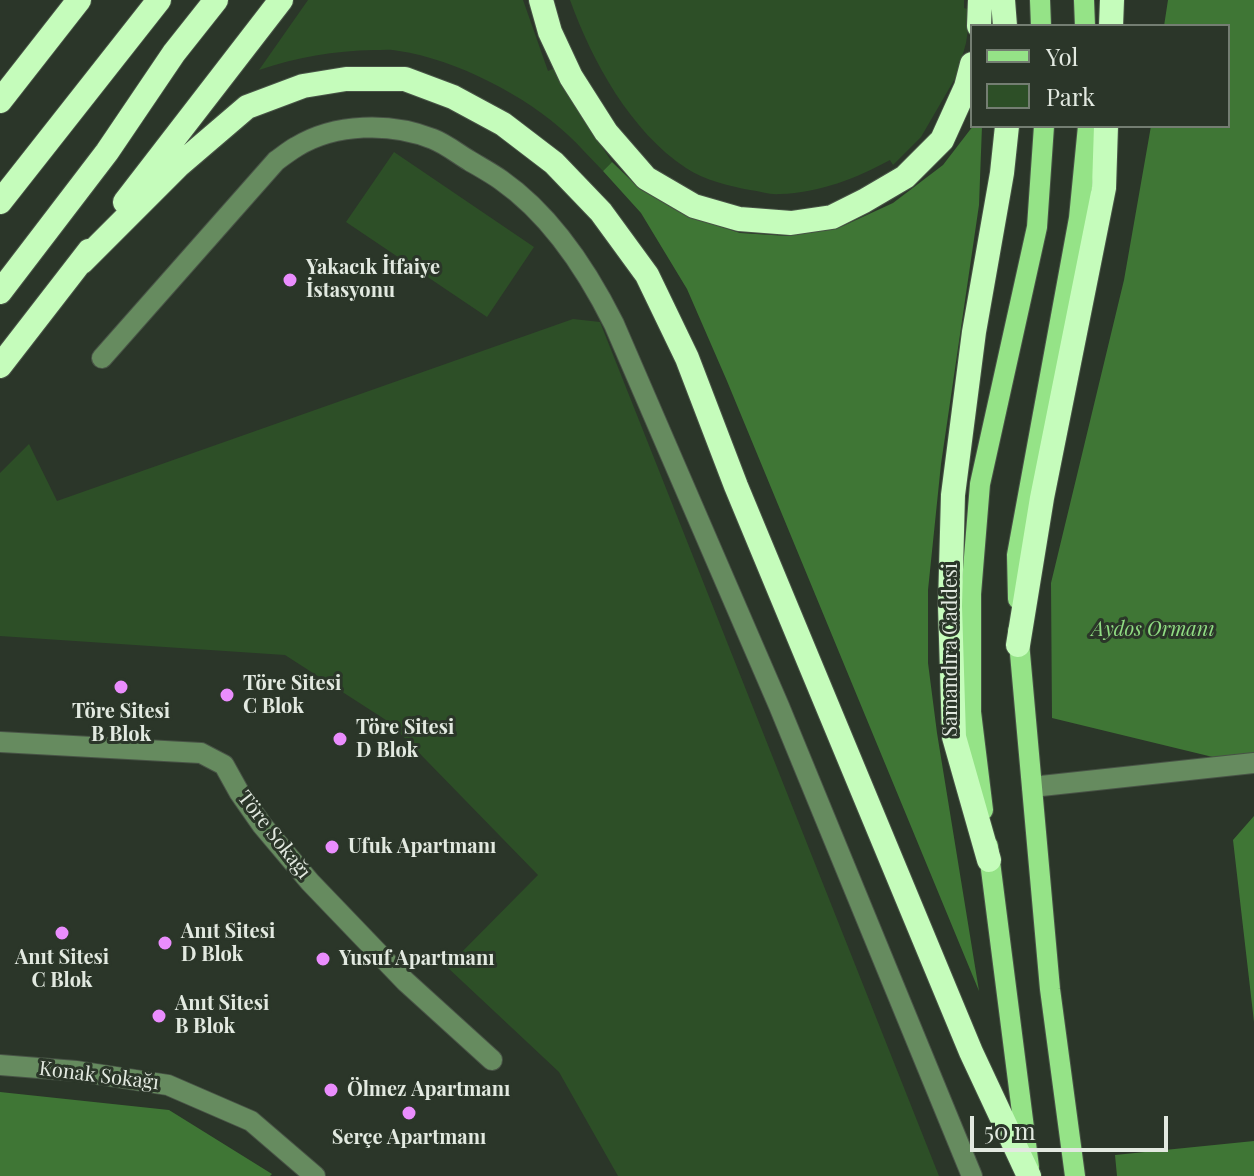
<!DOCTYPE html>
<html>
<head>
<meta charset="utf-8">
<style>
	body { margin:0 }
	#map { position:relative; width:1254px; height:1176px; overflow:hidden; background:#2b3629; font-family:"Playfair Display",serif }
	canvas { display:block }
	.legend { position:absolute; left:970px; top:24px; width:260px; height:104px; box-sizing:border-box; background:#2b3629; border:2px solid #747e72; margin:0; padding:10px 14px; list-style:none; font-size:24px; color:#e2e9e0 }
	.legend li { display:flex; align-items:center; gap:16px; height:40px }
	.legend b { width:40px; border:2px solid #747e72 }
	.scale { position:absolute; left:970px; top:1116px; width:198px; height:36px; box-sizing:border-box; border:4px solid #e2e9e0; border-top:0; padding-left:10px; font-size:24px; line-height:28px; white-space:nowrap; color:#e2e9e0; -webkit-text-stroke:6px #2b3629; paint-order:stroke }
</style>
</head>
<body>
<div id="map">
<canvas width="1254" height="1176"></canvas>
<ul class="legend">
<li><b style="height:10px;background:#95e387"></b>Yol</li>
<li><b style="height:22px;background:#2d4f27"></b>Park</li>
</ul>
<div class="scale">50 m</div>
</div>
<script>
const context = document.querySelector('canvas').getContext('2d');
context.lineJoin = 'round';
function fill(path, color) {
  context.fillStyle = color;
  context.fill(path, 'evenodd');
}
function stroke(path, color, width, dash) {
  context.strokeStyle = color;
  context.lineWidth = width;
  context.lineCap = dash ? 'butt' : 'round';
  context.setLineDash(dash || []);
  context.stroke(path);
}
function drawText(font, color, halo, rows, align = 'center') {
  context.font = font + ' "Playfair Display",serif';
  context.lineWidth = 6;
  context.setLineDash([]);
  context.textBaseline = 'middle';
  context.strokeStyle = halo;
  context.fillStyle = color;
  for (const [text, x, y, turn = 0] of rows) {
    context.save();
    context.translate(x, y);
    context.rotate((+turn || 0) * Math.PI / 180);
    context.textAlign = isNaN(turn) ? turn : align;
    if (halo) context.strokeText(text, 0, 0);
    context.fillText(text, 0, 0);
    context.restore();
  }
}
const green = new Path2D(`
	M308 0H523L548 71 555 68 590 129 612 162 603 171C591 159 580 146 568 135 527 96 455 59 399 51 391 49 382 50 374 50 334 51 297 57 259 70Z
	M570 0H964V8L971 10 966 43 957 75 921 137 893 165 890 160C857 178 819 193 780 194 770 195 760 191 750 190 729 186 704 180 686 168 631 132 592 61 570 0Z
	M394 152 534 247 487 317 346 222Z
	M573 319 600 322 939 1176H618L559 1072 447 967 538 875 389 722 285 655 0 636V473L29 444 57 501Z`);
const forest = new Path2D(`
	M1168 0H1254V767L1052 718 1051 583 1124 280 1151 126H1228V26H1164Z
	M973 126H982L979 205 941 464 928 590V663L937 733 979 991 727 381 687 289 641 213 603 171 612 162 640 189 688 216 740 233 787 236 843 226 893 203 943 165Z
	M1254 816V1022L1233 840Z
	M0 1092 169 1110 272 1174 270 1176H0Z
	M1254 1141V1176H1117L1115 1155Z`);
const minor = new Path2D(`
	M102 358 276 161C283 156 289 151 296 147 335 123 391 122 433 139 446 144 458 154 470 161 480 167 491 173 501 180 551 215 587 270 614 324L779 706 972 1176
	M0 742 201 753 224 765 239 792 262 825 310 882 405 981 492 1060
	M1032 787 1254 763
	M0 1065 76 1071 168 1085 251 1121 315 1176`);
const major = new Path2D(`
	M1040 0 1041 26
	M1084 0 1085 26
	M1018 599 1017 555 1079 218 1088 126
	M1018 631 1050 989 1075 1176
	M983 810 971 712V594L980 484 1037 227 1044 126
	M988 846 1029 1167`);
const highway = new Path2D(`
	M541 0 550 32 571 77 606 132 646 178 694 206 739 219 791 223 832 217 864 201 905 177 942 140 966 87 972 64
	M1003 0 1005 26
	M979 26 980 0
	M1111 26 1112 0
	M0 101 79 0
	M0 202 159 0
	M125 202 281 0
	M82 262 178 166 247 107 303 86 346 79H405L453 97 503 124 554 163 601 212 647 275 687 358 736 486 971 1052 1029 1176
	M0 292 107 152 174 53 216 0
	M0 366 89 251
	M1018 645 1042 498 1104 188 1106 126
	M989 860 954 737 950 606 953 495 974 332 1002 173 1007 126`);
const markers = [
	[290,280,8,"#ea8dfd"],
	[121,687,8,"#ea8dfd"],
	[227,695,8,"#ea8dfd"],
	[340,739,8,"#ea8dfd"],
	[332,847,8,"#ea8dfd"],
	[62,933,8,"#ea8dfd"],
	[165,943,8,"#ea8dfd"],
	[323,959,8,"#ea8dfd"],
	[159,1016,8,"#ea8dfd"],
	[331,1090,8,"#ea8dfd"],
	[409,1113,8,"#ea8dfd"]
];
const poiNames = [
	["Yakacık İtfaiye",306,268],
	["İstasyonu",306,291],
	["Töre Sitesi",243,684],
	["C Blok",243,707],
	["Töre Sitesi",121,712,"center"],
	["B Blok",121,735,"center"],
	["Töre Sitesi",356,728],
	["D Blok",356,751],
	["Ufuk Apartmanı",348,847],
	["Anıt Sitesi",181,932],
	["D Blok",181,955],
	["Anıt Sitesi",62,958,"center"],
	["C Blok",62,981,"center"],
	["Yusuf Apartmanı",339,959],
	["Anıt Sitesi",175,1004],
	["B Blok",175,1027],
	["Ölmez Apartmanı",347,1090],
	["Serçe Apartmanı",409,1138,"center"]
];
const parkNames = [
	["Aydos Ormanı",1153,630]
];
const streetNames = [
	["Samandıra Caddesi",951,650,-90],
	["Töre Sokağı",274,835,52],
	["Konak Sokağı",99,1076,7]
];
fill(green, '#2d4f27');
fill(forest, '#3f7635');
stroke(minor, '#485346', 22);
stroke(major, '#485346', 22);
stroke(highway, '#485346', 26);
stroke(minor, '#668b5f', 20);
stroke(major, '#95e387', 20);
stroke(highway, '#c5fcbb', 24);
for (const [x, y, r, color] of markers) {
  const dot = new Path2D();
  dot.arc(x, y, r, 0, 2 * Math.PI);
  context.fillStyle = color;
  context.fill(dot);
  stroke(dot, '#2b3629', 3);
}
drawText('bold 20px', '#e2e9e0', '#2b3629', poiNames, 'left');
drawText('italic 20px', '#90dc83', '#2b3629', parkNames);
drawText('20px', '#e2e9e0', '#2b3629', streetNames);
</script>
</body>
</html>
